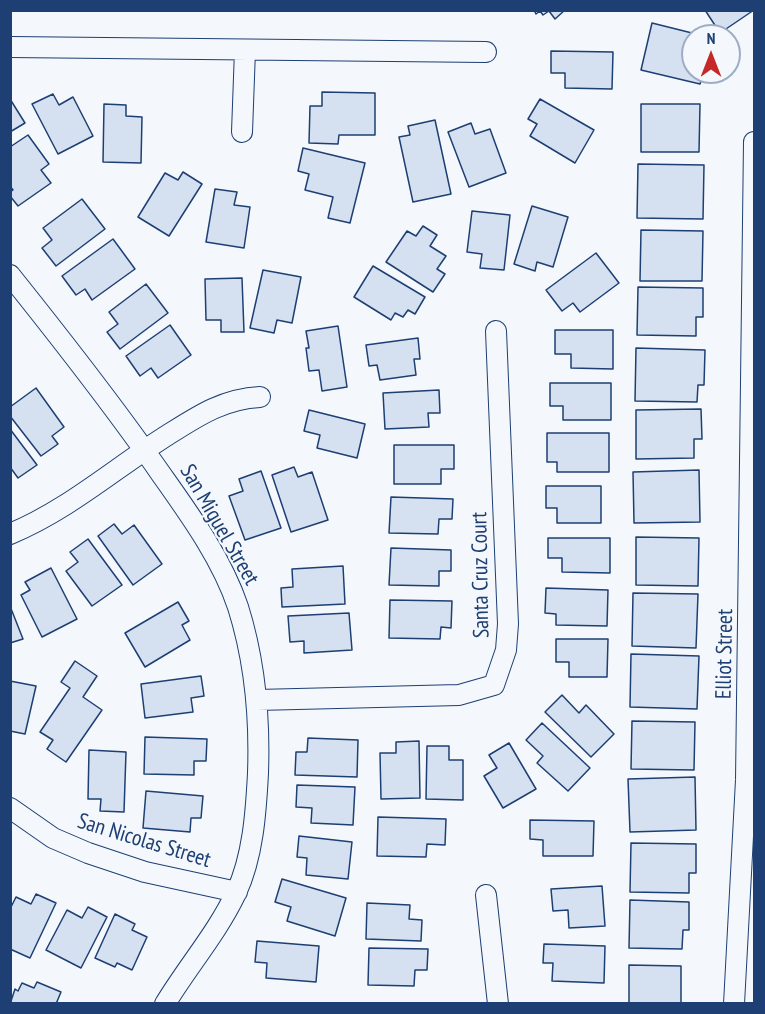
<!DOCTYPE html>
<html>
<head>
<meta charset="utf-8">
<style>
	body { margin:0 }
	#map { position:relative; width:765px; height:1014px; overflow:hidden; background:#f4f7fb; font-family:"PT Sans Narrow",sans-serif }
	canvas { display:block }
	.frame { position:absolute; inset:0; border:12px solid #1d3f73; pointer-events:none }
	.north { position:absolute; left:681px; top:24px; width:60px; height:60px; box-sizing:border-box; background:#f4f7fb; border:2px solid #9eadc5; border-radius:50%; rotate:0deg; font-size:16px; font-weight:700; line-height:24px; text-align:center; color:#1d3f73 }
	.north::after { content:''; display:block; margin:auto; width:21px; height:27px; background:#c62828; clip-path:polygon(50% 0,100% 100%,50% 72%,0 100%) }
</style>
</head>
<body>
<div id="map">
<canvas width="765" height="1014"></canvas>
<div class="frame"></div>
<div class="north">N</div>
</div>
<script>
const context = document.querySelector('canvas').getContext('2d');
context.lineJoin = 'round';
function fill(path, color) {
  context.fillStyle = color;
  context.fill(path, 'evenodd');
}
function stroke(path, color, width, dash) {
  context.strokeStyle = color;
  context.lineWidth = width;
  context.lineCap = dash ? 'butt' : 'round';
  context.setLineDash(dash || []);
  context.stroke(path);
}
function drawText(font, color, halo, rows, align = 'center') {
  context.font = font + ' "PT Sans Narrow",sans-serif';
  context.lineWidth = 4.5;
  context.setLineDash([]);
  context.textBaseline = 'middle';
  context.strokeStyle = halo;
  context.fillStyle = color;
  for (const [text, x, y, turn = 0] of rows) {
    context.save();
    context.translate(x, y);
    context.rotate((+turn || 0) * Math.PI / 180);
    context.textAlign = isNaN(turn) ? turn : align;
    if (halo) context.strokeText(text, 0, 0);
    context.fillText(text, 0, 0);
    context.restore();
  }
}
const building = new Path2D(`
	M534 10H565L555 19 549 11 543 15 540 11 536 14Z
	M705 10H754L720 33Z
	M652 23 704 36H693V72H704L700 84 641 70Z
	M551 51 613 52 612 89 565 88V73H551Z
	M322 92 375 93V135H339L338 144 309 143 310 106H322Z
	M53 94 59 105 73 97 93 136 58 154 32 104Z
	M10 99 25 123 10 132Z
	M540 99 594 130 575 163 530 136 537 124 528 119Z
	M104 104 126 105V116L142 117 141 163 103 162Z
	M641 104H700L699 152H641Z
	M435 120 451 194 413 202 399 137 410 135 408 126Z
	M471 123 475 134 490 129 506 173 469 187 448 132Z
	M28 135 49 164 41 170 51 183 18 206 10 196V192L13 190 10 186V147Z
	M303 148 365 163 350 223 328 218 333 197 305 190 309 174 298 171Z
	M638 164 704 165 703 219 637 218Z
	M183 172 202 184 169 236 138 217 165 173 178 180Z
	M215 189 237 192 234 205 250 207 244 248 206 242Z
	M82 199 105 229 56 266 42 248 52 240 43 228Z
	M532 206 568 217 553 267 537 262 535 271 514 264Z
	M472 211 510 215 504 270 480 268 482 254 467 252Z
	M423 226 437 235 430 246 446 256 437 269 445 274 433 292 386 262 407 231 416 236Z
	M641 230 703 231 702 281H640Z
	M113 239 135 269 92 300 85 289 76 295 62 276Z
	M596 253 619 283 580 312 573 303 562 311 546 290Z
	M373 266 425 297 415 314 408 310 403 317 395 313 391 320 354 297Z
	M263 270 301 277 292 323 277 320 274 333 250 328Z
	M242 278 244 332H221V320H206L205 279Z
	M146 284 168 313 120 349 107 332 118 324 109 312Z
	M638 287 703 288V317H696V336L637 335Z
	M170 325 191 355 158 378 151 368 140 376 126 356Z
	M338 326 347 387 322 391 319 370 309 371 306 348H309L306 331Z
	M555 330H613V369L571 368V354H555Z
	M418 338 420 359H414L416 375 380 380 377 365 369 366 366 345Z
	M636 348 705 350 704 385H698L697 402 635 401Z
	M550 383H611V420H563V406H550Z
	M36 388 64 427 52 436 58 444 41 456 10 416V407Z
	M439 390 440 413H428L429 427 385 429 383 393Z
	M701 409 702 439H694V458L636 459V410Z
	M309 410 365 424 357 458 317 448 320 435 304 431Z
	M10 429 37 465 18 478 10 467Z
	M547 433H609V472H557V462H547Z
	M394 445H454V469H441V484H394Z
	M294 467 298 477 312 472 328 520 291 532 272 475Z
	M699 470 700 522 634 523 633 472Z
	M261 471 281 528 245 540 229 496 243 491 239 479Z
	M546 486H601V523H557V508H546Z
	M391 497 453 499 452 519H439L438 534 389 533Z
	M114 524 122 534 134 525 162 564 133 585 98 536Z
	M636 537 699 538 698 586 636 585Z
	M548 538H610V573L562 572V558H548Z
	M88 539 122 585 92 606 66 571 78 562 70 552Z
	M391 548 451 550V571H439V586L389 585Z
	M343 566 345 604 282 607 281 588 293 587 292 569Z
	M51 568 77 619 42 637 21 595 30 590 25 582Z
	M546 588 608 590 607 626 556 625V614L545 613Z
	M633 593 698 594 696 648 632 646Z
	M390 600 452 601 451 628 441 627 440 639 389 638Z
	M178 602 189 621 182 625 190 640 145 667 125 633Z
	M10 606 23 639 10 643Z
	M349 613 352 650 304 653V641L290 642 288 616Z
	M556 639H608L607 677H569V662H556Z
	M631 654 699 656 697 709 630 707Z
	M75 661 97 676 83 697 102 710 66 762 47 749 53 740 40 732 70 688 61 682Z
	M201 676 204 696 191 698 193 712 145 718 141 684Z
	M10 681 36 686 25 734 10 731Z
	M562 695 579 713 586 705 614 734 591 757 545 712Z
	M632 721 695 722 694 770 631 769Z
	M542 723 590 768 568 791 537 763 543 756 526 740Z
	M145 737 207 739 206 761H194V775L144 774Z
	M308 738 358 740 357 777 295 775 296 752H307Z
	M419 741 420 798 381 799 380 753H396V742Z
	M509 743 536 789 503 808 484 776 497 768 489 755Z
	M427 746H449V760H463V800L426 799Z
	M89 750 126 752 124 812 100 811 101 799H88Z
	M695 777 696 830 630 832 628 779Z
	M297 785 355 787 353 825 311 823 312 808 296 807Z
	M146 791 203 796 201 818H191L190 832 143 828Z
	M378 817 446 819 445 845 427 844 426 857 377 856Z
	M530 820 594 821 593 856H543V840L530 839Z
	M299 836 352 842 348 879 306 875 307 858 297 857Z
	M631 843 696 844V873H689V893L630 892Z
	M282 879 346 898 335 936 287 921 291 907 275 902Z
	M602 886 605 926 569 928 568 910 553 911 551 889Z
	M36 894 56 903 30 958 10 949V909L16 897 31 904Z
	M630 900 689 902V930H683L682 949 629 948Z
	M367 903 410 905 409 919 422 920 421 941 366 939Z
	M88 907 107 917 81 968 46 950 67 910 82 918Z
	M115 914 135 924 132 930 147 937 132 970 117 963 115 967 95 958Z
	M257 941 319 946 316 982 266 978 267 963 255 962Z
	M544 944 605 946 604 983 552 981 553 963H543Z
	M369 948 428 949 427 970H415L414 986 368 985Z
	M629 965 681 966V1004H629Z
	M37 982 61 992 56 1004H10L15 989 18 991 22 983 34 988Z`);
const street = new Path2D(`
	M10 47 486 52
	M242 132 245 50
	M10 275C62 340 114 406 161 474 190 515 222 559 238 607 255 661 260 717 258 773 256 812 253 857 236 893 217 933 188 966 165 1004
	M10 534C66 511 113 470 163 438 195 418 221 399 260 397
	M257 700 459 695 494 685 506 650 508 624 496 331
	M10 808 53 838 88 853 145 872 237 892
	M486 895 498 1004
	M734 1004 746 780 754 142`);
const streetNames = [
	["San Miguel Street",219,525,60],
	["Santa Cruz Court",481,575,-91],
	["Elliot Street",725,654,-89],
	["San Nicolas Street",144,841,17]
];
fill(building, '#d5e0f0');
stroke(building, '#1d3f73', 1.5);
stroke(street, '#1d3f73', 22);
stroke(street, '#f4f7fb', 20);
drawText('22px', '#1d3f73', '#f4f7fb', streetNames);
</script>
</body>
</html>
